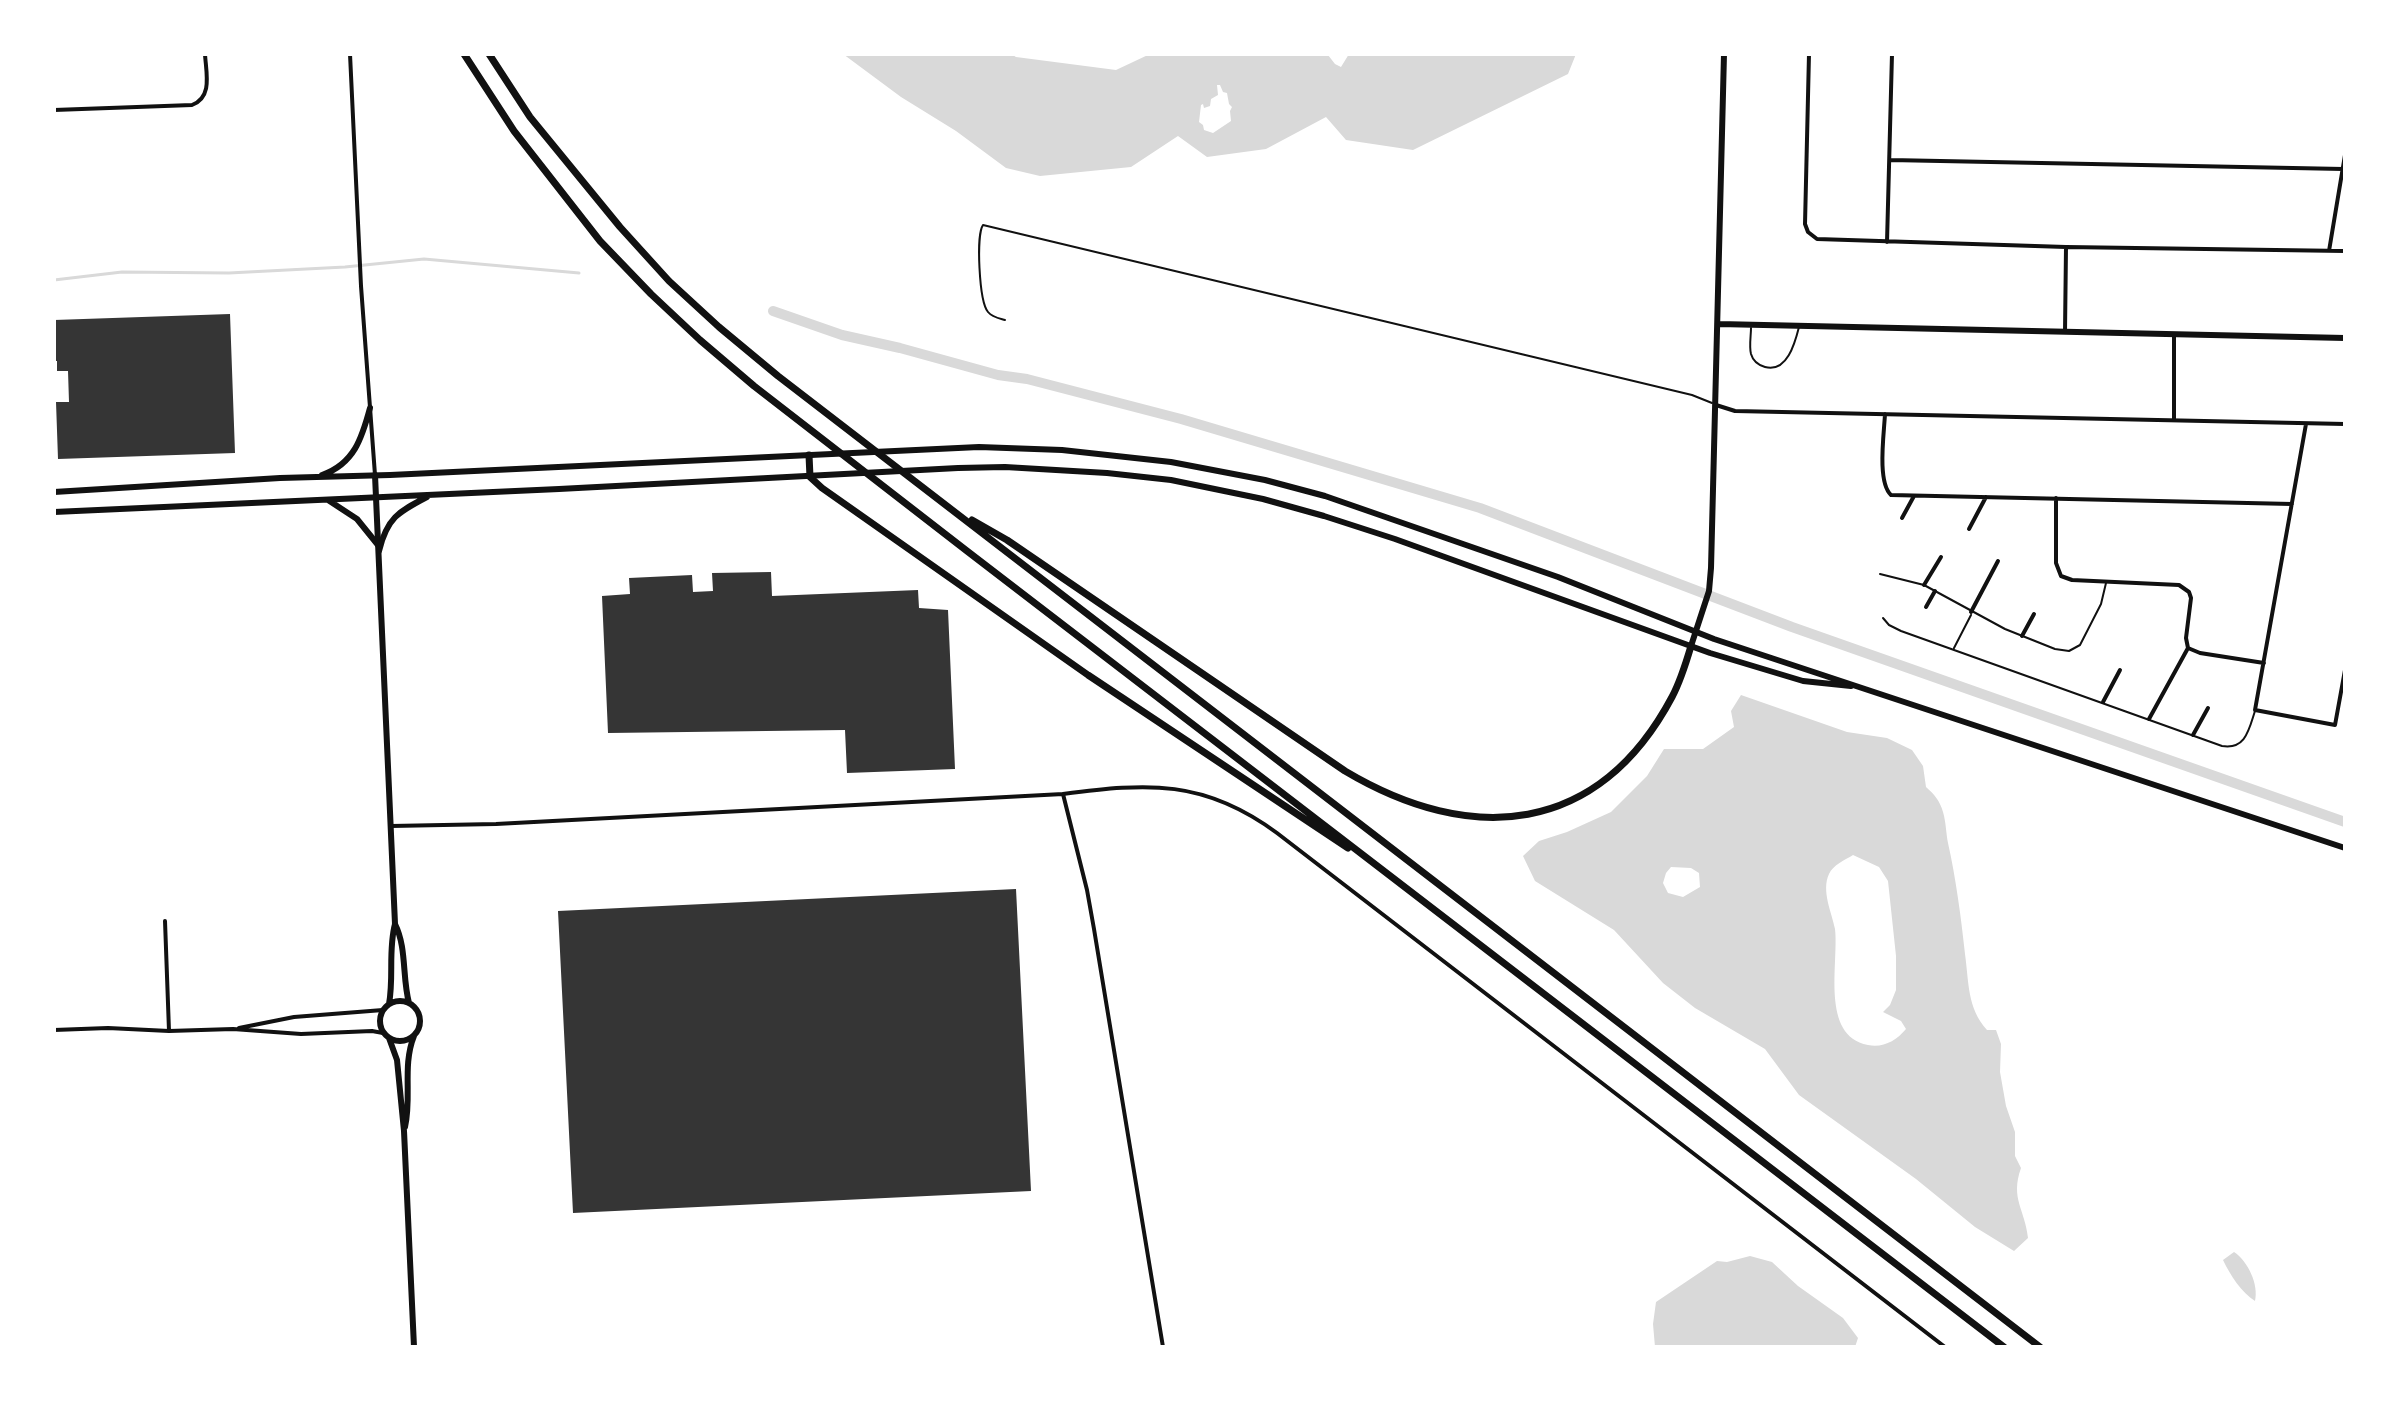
<!DOCTYPE html>
<html>
<head>
<meta charset="utf-8">
<style>
	body { margin:0 }
	#map { position:relative; width:2399px; height:1401px; overflow:hidden; background:#fff; font-family:"IBM Plex Serif",serif }
	canvas { display:block }
	.frame { position:absolute; inset:0; border:56px solid #fff; pointer-events:none }
</style>
</head>
<body>
<div id="map">
<canvas width="2399" height="1401"></canvas>
<div class="frame"></div>
</div>
<script>
const context = document.querySelector('canvas').getContext('2d');
context.lineJoin = 'round';
function fill(path, color) {
  context.fillStyle = color;
  context.fill(path, 'evenodd');
}
function stroke(path, color, width, dash) {
  context.strokeStyle = color;
  context.lineWidth = width;
  context.lineCap = dash ? 'butt' : 'round';
  context.setLineDash(dash || []);
  context.stroke(path);
}
const water = new Path2D(`
	M843 54H1011L1016 57 1116 70 1150 54 1328 55 1335 64 1341 67 1349 54H1576L1568 74 1413 150 1346 140 1326 117 1266 149 1207 157 1178 136 1131 167 1040 176 1006 168 956 131 901 97ZM1217 85H1220L1223 92 1227 93 1229 104 1232 107 1230 111 1231 121 1213 133 1204 130 1203 125 1199 122 1201 105 1203 104 1204 108 1210 106 1211 99 1218 95Z
	M1741 695 1847 732 1887 738 1912 750 1923 766 1926 787C1934 794 1940 801 1943 812 1946 822 1946 833 1948 843 1956 879 1961 917 1965 954 1969 982 1967 1008 1987 1030H1996L2001 1044 2000 1072 2006 1106 2015 1132V1156L2021 1168C2010 1199 2025 1209 2028 1238L2014 1251 1975 1227 1916 1179 1799 1095 1765 1049 1695 1008 1663 983 1614 930 1535 881 1523 856 1539 841 1567 832 1611 812 1647 776 1664 749H1703L1734 727 1731 711ZM1853 855 1879 867 1888 881 1896 956V990L1890 1005 1883 1012 1901 1021 1906 1029C1896 1041 1883 1048 1868 1045 1820 1036 1839 963 1835 929 1832 913 1821 891 1829 874 1833 865 1845 860 1853 855ZM1671 867 1691 868 1699 873 1700 887 1683 897 1668 893 1663 883 1666 873Z
	M2234 1252C2248 1261 2259 1285 2255 1301 2242 1293 2230 1275 2223 1260Z
	M1750 1256 1772 1262 1798 1286 1843 1318 1858 1338 1855 1347H1831L1823 1345 1818 1347H1655L1653 1324 1656 1302 1717 1261 1727 1262Z`);
const stream = new Path2D(`
	M54 280 122 272 229 273 345 267 424 259 579 273`);
const canal = new Path2D(`
	M773 311 842 335 900 348 998 375 1027 379 1181 419 1480 508 1792 627 2345 822`);
const building = new Path2D(`
	M230 314 235 453 58 459 56 402H69L68 371H57V361H54V320Z
	M771 572 772 596 918 590 919 608 948 610 955 769 847 773 845 730 608 733 602 596 630 594 629 578 692 575 693 592 713 591 712 573Z
	M1016 889 1031 1191 573 1213 558 911Z`);
const service = new Path2D(`
	M1005 320C998 318 992 317 988 312 979 301 976 235 983 225L1692 395 1712 403
	M1751 328C1751 336 1749 346 1751 354 1753 361 1758 365 1765 367 1787 373 1795 343 1799 327
	M1880 574 1924 585 2005 629 2055 649 2069 651 2080 645 2101 604 2106 583
	M1883 618 1889 625 1901 631 2222 746C2246 750 2249 729 2255 711
	M1954 648 1971 615`);
const minor = new Path2D(`
	M350 54 361 286 375 475
	M1809 54 1805 224 1808 232 1817 239 2066 247 2345 251
	M54 110 192 105C213 97 206 73 205 54
	M1890 160 2343 169
	M1887 242 1892 54
	M2329 251 2345 155
	M2065 332 2066 247
	M1716 405 1735 411 2345 424
	M1885 414C1884 434 1877 482 1891 495L2292 504
	M2174 420V334
	M2306 424 2255 710 2335 725 2345 670
	M2056 498V563L2061 576 2072 580 2179 585 2189 592 2191 598 2186 638 2188 648 2200 653 2264 663
	M1902 518 1914 496
	M1969 529 1986 497
	M1924 585 1941 557
	M1926 607 1935 591
	M1971 612 1998 561
	M2022 636 2034 614
	M2103 702 2120 670
	M2149 719 2188 648
	M2193 735 2208 708
	M1063 794 1087 890 1094 929 1163 1347
	M391 826 496 824 1063 794C1148 783 1204 779 1277 833L1945 1347
	M165 921 169 1031
	M239 1028 294 1017 383 1010
	M54 1030 108 1028 169 1031 233 1029 301 1034 372 1031 383 1033`);
const tertiary = new Path2D(`
	M1719 324 2345 338
	M375 475 395 924C388 950 394 977 389 1004
	M1691 646 1709 591 1711 568 1724 54
	M395 924C407 948 402 977 409 1003
	M380 1021a20 20 0 1 1 40 0a20 20 0 1 1-40 0Z
	M389 1038 397 1060 404 1131 414 1347
	M405 1127C412 1097 402 1066 414 1036`);
const secondary = new Path2D(`
	M322 475C354 464 362 438 370 408
	M54 492 280 478 390 475 979 447 1062 450 1171 462 1265 480 1325 496 1558 577 1714 639 2345 848
	M328 500 357 519 378 545
	M54 512 559 489 958 468 1005 467 1107 473 1171 480 1263 499 1324 516 1395 539 1710 653 1803 681 1851 686
	M379 551C387 518 398 512 427 497`);
const trunk = new Path2D(`
	M464 54 514 131 600 241 651 294 700 340 754 386 967 551 2004 1347
	M489 54 530 117 620 227 669 281 719 327 778 376 2040 1347
	M809 455 810 477 822 488 1088 675 1348 848
	M972 520 1007 540 1345 771C1471 846 1598 836 1672 697 1680 682 1686 663 1691 646`);
fill(water, '#d9d9d9');
stroke(stream, '#d9d9d9', 3);
stroke(canal, '#d9d9d9', 10);
fill(building, '#353535');
stroke(service, '#111', 2);
stroke(minor, '#111', 4);
stroke(tertiary, '#111', 6);
stroke(secondary, '#111', 6);
stroke(trunk, '#111', 7);
</script>
</body>
</html>
